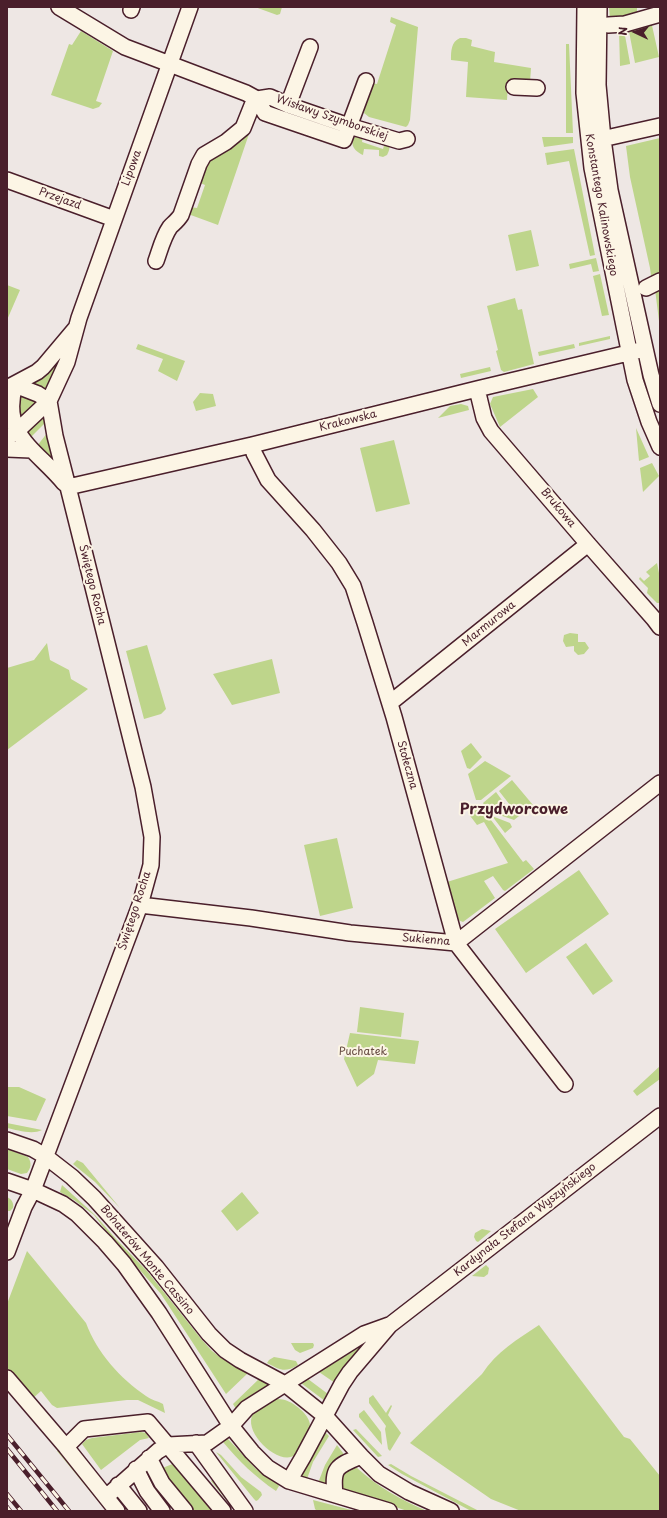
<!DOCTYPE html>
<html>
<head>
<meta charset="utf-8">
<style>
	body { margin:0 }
	#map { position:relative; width:667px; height:1518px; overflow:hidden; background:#eee7e4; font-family:"Playpen Sans",sans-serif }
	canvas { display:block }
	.frame { position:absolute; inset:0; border:8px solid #4a1f2b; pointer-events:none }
	.north { position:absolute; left:615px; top:12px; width:40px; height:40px; -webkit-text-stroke:3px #fcf5e5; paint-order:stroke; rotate:274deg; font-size:11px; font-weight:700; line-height:16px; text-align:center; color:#4a1f2b }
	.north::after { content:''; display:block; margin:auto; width:14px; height:18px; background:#4a1f2b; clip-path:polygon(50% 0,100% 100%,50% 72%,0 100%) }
</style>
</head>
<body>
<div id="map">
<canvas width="667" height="1518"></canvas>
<div class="frame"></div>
<div class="north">N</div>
</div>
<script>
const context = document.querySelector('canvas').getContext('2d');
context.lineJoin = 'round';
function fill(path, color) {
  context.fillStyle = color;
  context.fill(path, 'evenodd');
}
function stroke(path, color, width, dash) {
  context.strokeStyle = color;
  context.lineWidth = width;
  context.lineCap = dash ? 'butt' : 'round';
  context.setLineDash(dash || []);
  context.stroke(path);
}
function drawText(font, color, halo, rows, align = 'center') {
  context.font = font + ' "Playpen Sans",sans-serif';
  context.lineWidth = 4;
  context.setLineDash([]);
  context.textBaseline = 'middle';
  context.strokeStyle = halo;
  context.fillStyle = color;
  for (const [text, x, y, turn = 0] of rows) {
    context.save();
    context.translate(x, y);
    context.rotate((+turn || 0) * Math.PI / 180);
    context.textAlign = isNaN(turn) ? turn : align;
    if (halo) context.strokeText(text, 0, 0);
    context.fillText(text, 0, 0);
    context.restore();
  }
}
const green = new Path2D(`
	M255 7H282L280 14 277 15Z
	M609 7H637V16L610 19Z
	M391 17 418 27 410 120 408 125 406 127 369 117 364 113 371 83 377 84 396 25 390 22Z
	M651 21 659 57 635 63 628 26Z
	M624 30 630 63V64L620 66 619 31Z
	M81 31 113 51 96 101 102 103 99 107 93 109 51 95 69 44 72 45Z
	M460 38H466L472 40 471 46 495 52 494 62 531 68 530 83 508 82 507 100 466 97 468 62 451 60C451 51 451 42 460 38Z
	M566 44H569L573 133H566Z
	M251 128 218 225 188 214 190 207 197 208 205 185 198 182 202 169 214 154 242 141 248 130Z
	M357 135H363L362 142 383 149 385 142C391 146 390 149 387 155L383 157 379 156V150L364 149 363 155C354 151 348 143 357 135Z
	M542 137H573V143L544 147Z
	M660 138V278L652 283 650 268 630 177 626 146Z
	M574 149 595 255 590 256 569 161 547 165 545 153Z
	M531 230 539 266 516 271 508 235Z
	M596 258 599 271 593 272 591 264 570 269 569 264Z
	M600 274 609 315 602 316 593 276Z
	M7 285 20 290 7 320Z
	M660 286V329L655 289Z
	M515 298 518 310 522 309 534 364 504 372 501 370 496 351 498 350 487 306Z
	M610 336V339L579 346V343Z
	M138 344 185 361 177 381 158 371 163 359 136 349Z
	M574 344 575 348 539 356 538 352Z
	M61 357 46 393 31 383Z
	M490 367 491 371 461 378 460 374Z
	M533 389 538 397 500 427 490 404 493 397Z
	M200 393 213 394 216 406 196 411 193 402Z
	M20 394 32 399 37 404 18 421 17 401Z
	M461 404 468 406 469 410 438 418 450 406Z
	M45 415 46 422 29 439 25 434Z
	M636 428 649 457 639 461Z
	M48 432 56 463 37 446Z
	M394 440 410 504 376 512 360 448Z
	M652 463 659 476 643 492 640 468Z
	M657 563 660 578 659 603H657L647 593 648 588 639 579 640 577 644 581 650 576 646 572Z
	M570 633 578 634V642H585L589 648 584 654 578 655 574 651V646L566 647 563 641 564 635Z
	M47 643 50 660 69 670 71 679 88 689 7 750V668L34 660Z
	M147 645 166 709 161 714 144 719 126 651Z
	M272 659 280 693 232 705 213 674Z
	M471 743 482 757 470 769 467 768 461 751Z
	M485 761 511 776 481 800H476L468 774Z
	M512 780 533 805 514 820 488 811 483 803 496 792 507 807 510 805 499 791Z
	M477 806 481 807 523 862 526 860 534 869 505 891 503 890 493 876 484 881 495 898 463 922 458 920 447 882 508 863 484 822 477 825 468 813Z
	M492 816 510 823 512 827 505 833Z
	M337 838 353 908 320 916 304 845Z
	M579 870 609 914 526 973 495 929Z
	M586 943 613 981 593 995 566 957Z
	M360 1007 404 1013 401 1037 357 1032Z
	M350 1033 419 1041 415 1064 378 1060 374 1074 357 1087 344 1059Z
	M660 1066V1079L637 1096 633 1091Z
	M7 1087H19L46 1099 36 1121 7 1116Z
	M7 1123 42 1130C32 1135 17 1130 7 1128Z
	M7 1149 28 1157C32 1163 31 1168 27 1173L21 1174 7 1169Z
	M77 1160 83 1163 120 1208 95 1182 73 1164Z
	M62 1185 95 1215 116 1239 147 1271 202 1340 212 1351 221 1358 248 1373 226 1394 161 1294 114 1241 94 1215 74 1200 60 1192Z
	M242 1192 259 1213 237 1231 221 1211Z
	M7 1197C12 1199 14 1204 13 1208L10 1211H7Z
	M482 1229 491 1231 478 1242 476 1241 474 1237 475 1233Z
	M27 1251 86 1323C97 1353 120 1378 146 1396 151 1400 158 1401 163 1404L165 1413 138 1400H127L57 1408 52 1405 41 1391 32 1399 49 1418 53 1420 50 1422 7 1370V1304Z
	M486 1265 489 1268 488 1274 484 1277 472 1276Z
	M539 1325 624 1437 630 1439 660 1476V1511H521L491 1499 410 1443 482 1374C496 1352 518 1339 539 1325Z
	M368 1342 335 1383 319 1372Z
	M291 1343H313L314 1345 313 1348 300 1353 295 1350Z
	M274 1357 296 1361 298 1365C284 1373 281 1370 267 1363L269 1360Z
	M259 1379 272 1386 236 1409 233 1404Z
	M308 1379 328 1394 325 1401 301 1383Z
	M373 1395 386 1413 391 1405 392 1406 388 1415 401 1433 390 1451 388 1449 385 1429 386 1426 369 1403V1398Z
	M276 1399C278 1399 282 1399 285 1400 295 1403 315 1418 309 1431 306 1438 301 1451 295 1455 279 1467 242 1432 253 1414 256 1408 266 1404 272 1400Z
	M364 1410 381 1432 382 1445 359 1417V1414Z
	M356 1429 382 1456 378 1457 353 1430Z
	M324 1431 329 1436 313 1462 307 1479 300 1476Z
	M141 1432 146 1433 149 1438 140 1440 101 1470 82 1444 86 1440 92 1438Z
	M226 1439H228L256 1469 278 1484 279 1486 276 1491C255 1477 239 1461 223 1442Z
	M337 1445 346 1457 330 1486 318 1483 325 1465Z
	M61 1448 104 1507 102 1506 57 1451Z
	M216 1452 221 1455 241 1477 261 1492 262 1495 258 1500 256 1501 254 1499Z
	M175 1463 214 1511H192L160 1469Z
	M391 1464 411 1476 479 1511H471L458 1504 402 1474 388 1465Z
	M353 1467 357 1468C378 1487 401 1500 427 1511H407L342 1488 340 1485 341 1472Z
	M213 1479 234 1504 231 1506 211 1481Z
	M313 1500 355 1511H317L315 1509Z`);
const minor = new Path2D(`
	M59 7 125 47 246 93 257 99 265 113 344 140 366 81
	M585 7 584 93 592 168 635 380 649 422 660 447
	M599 7 598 85 603 139 610 190 651 375 660 404
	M131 10 132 7
	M608 25 625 24 660 14
	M514 87 537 88
	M257 99 270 97 288 105 349 126 399 141 407 139
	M288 105 310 47
	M593 141 660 126
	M7 180 114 219
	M156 261C160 250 163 237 170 227 174 223 178 220 181 215L199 164 204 155 226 142 243 128 255 98
	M646 288 660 281
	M15 385C0 435 37 450 64 483
	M15 385 38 394 49 401
	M7 388 37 372 43 367 75 329
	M477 389 484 418 491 431 588 544 654 619 660 627
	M7 438 16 432 49 401 67 362 79 318 190 7
	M252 445 254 453 268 480 313 530 339 563 353 586 365 623 394 717 456 943 565 1084
	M7 449 31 450
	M68 487 252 445 477 389 645 349
	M390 703 588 544
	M140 905 251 918 350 933 456 943 660 783
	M7 1140 33 1149 45 1156 72 1177 94 1198 156 1267 209 1334 225 1350 240 1360 285 1384 325 1416 361 1456 379 1474 409 1492 451 1511
	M7 1181 33 1190 63 1204 77 1214 105 1242 124 1264 159 1313 231 1426 252 1452 268 1468 289 1481 389 1511
	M7 1252 24 1207 33 1190 140 905 151 865 152 837 143 787 68 487 55 436 49 401
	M7 1378 66 1447 117 1511
	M196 1443 245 1511
	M66 1447 84 1429 148 1422 223 1511
	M149 1458 162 1483 185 1511
	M136 1469 147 1491 162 1511
	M289 1481 303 1457 342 1384 350 1372 390 1325 660 1116
	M118 1485 139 1511
	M335 1494C332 1467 337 1466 361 1456
	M106 1497 158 1451 168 1445 207 1443 231 1426 247 1408 364 1334 389 1325`);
const rail = new Path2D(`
	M7 1435 69 1511
	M7 1449 57 1511
	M7 1494 21 1511
	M7 1507 10 1511`);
const streetNames = [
	["Wisławy Szymborskiej",332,118,19],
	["Lipowa",132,168,-70],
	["Przejazd",60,199,20],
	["Konstantego Kalinowskiego",601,205,80],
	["Krakowska",348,421,-14],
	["Brukowa",558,508,50],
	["Świętego Rocha",92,585,76],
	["Marmurowa",489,624,-39],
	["Stołeczna",407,765,74],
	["Świętego Rocha",135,911,-72],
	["Sukienna",426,940,5],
	["Kardynała Stefana Wyszyńskiego",525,1220,-38],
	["Bohaterów Monte Cassino",147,1260,50]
];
const parkNames = [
	["Puchatek",363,1052]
];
const districtNames = [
	["Przydworcowe",514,810]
];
fill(green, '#bed58b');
stroke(minor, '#4a1f2b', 18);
stroke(minor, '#fcf5e5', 15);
stroke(rail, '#4a1f2b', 4.5);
stroke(rail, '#fcf5e5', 3, [9]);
drawText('11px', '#4a1f2b', '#fcf5e5', streetNames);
drawText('11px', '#674c43', '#fcf5e5', parkNames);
drawText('bold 15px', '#4a1f2b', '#fcf5e5', districtNames);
</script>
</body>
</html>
